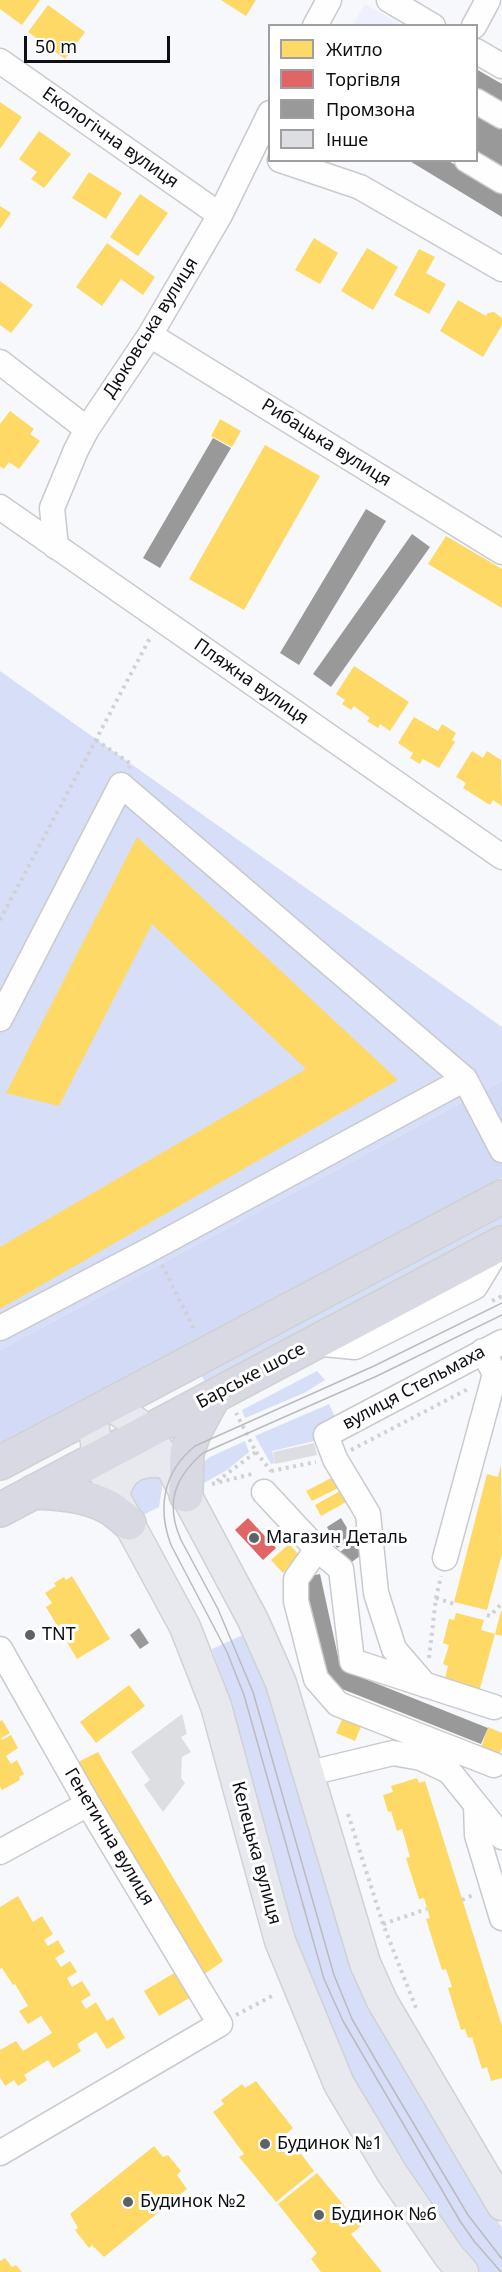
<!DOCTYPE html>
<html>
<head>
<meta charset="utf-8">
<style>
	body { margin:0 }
	#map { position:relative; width:502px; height:2272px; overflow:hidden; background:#f6f8fb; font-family:"Noto Sans",sans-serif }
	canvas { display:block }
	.legend { position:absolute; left:268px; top:24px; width:210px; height:138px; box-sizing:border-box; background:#fff; border:2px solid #9f9fa1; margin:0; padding:8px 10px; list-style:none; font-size:18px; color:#0e0f14 }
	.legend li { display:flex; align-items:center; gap:12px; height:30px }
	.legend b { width:30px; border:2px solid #9f9fa1 }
	.scale { position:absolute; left:24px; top:36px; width:146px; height:27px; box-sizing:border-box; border:3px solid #0e0f14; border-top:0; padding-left:8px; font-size:18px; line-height:21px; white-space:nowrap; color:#0e0f14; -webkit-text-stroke:4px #fff; paint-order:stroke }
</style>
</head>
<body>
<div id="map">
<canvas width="502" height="2272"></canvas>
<ul class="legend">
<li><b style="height:16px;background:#ffd966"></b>Житло</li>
<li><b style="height:16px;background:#e06666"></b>Торгівля</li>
<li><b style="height:16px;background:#999"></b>Промзона</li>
<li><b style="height:16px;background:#dddee2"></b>Інше</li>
</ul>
<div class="scale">50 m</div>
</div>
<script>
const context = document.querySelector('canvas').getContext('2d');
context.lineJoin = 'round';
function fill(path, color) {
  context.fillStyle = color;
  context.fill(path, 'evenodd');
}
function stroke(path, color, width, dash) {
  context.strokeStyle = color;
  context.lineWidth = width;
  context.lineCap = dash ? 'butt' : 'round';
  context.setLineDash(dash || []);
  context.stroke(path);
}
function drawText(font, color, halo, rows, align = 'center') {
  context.font = font + ' "Noto Sans",sans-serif';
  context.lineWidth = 6;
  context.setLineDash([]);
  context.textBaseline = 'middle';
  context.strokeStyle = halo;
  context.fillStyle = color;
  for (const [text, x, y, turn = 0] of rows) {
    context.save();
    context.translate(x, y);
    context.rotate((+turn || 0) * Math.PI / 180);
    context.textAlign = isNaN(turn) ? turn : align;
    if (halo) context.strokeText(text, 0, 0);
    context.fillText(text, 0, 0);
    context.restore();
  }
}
const built = new Path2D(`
	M365 4 402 25H353Z`);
const green = new Path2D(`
	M0 671 502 1027V1081L0 1350Z
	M502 1212V1230L206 1382 201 1376 205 1368Z
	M317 1371 325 1380 304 1393 245 1418 242 1410Z
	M329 1404 336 1419 322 1427 314 1441 272 1451 275 1463 271 1464 255 1436Z
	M245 1441 249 1452 227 1470 197 1487 196 1468 210 1457Z
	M157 1473 163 1482 159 1507 141 1516 128 1490 130 1479Z
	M245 1634 268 1686 450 2144 502 2228V2272H480L461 2249 404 2168 352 2079 293 1935 230 1701 212 1649Z`);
const forest = new Path2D(`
	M502 1081V1178L0 1445V1350Z`);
const homes = new Path2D(`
	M0 0H40L22 25 0 9Z
	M221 0H256L246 16Z
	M48 5 85 32 65 59 28 32Z
	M0 102 22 117 0 149Z
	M39 131 71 154 44 188 31 179 37 172 19 159Z
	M89 172 122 193 106 219 72 198Z
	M140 194 168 213 138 256 110 237Z
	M0 206 11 213 0 229Z
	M314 238 338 253 320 284 295 270Z
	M107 243 155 277 143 295 121 279 102 306 76 287Z
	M367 248 398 267 373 310 341 291Z
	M419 249 435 257 426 273 446 284 429 314 394 295Z
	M0 281 33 305 11 333 0 325Z
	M458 300 486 316 488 313 494 312 502 318V325L483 357 440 331Z
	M10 411 34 429 30 434 40 441 19 469 9 462 4 469 0 466V424Z
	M220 419 241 431 232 447 211 436Z
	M265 445 320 476 244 610 189 579Z
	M446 536 502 569V608L428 564Z
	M354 666 409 702 390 731 380 724 378 728 367 721 370 718 354 706 351 710 342 704 345 700 336 694Z
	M414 717 438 731 442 724 456 733 452 740 455 742 439 768 423 759 420 764 410 758 413 753 398 743Z
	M472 751 483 758 487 751 501 760 502 806 493 800 490 805 463 788 466 783 456 777Z
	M137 837 398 1080 0 1309V1247L306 1069 152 924 59 1106 6 1093Z
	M501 1465 502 1554 487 1610 454 1602 487 1474 498 1477Z
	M335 1476 340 1487 312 1501 306 1491Z
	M342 1490 348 1501 321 1516 315 1505Z
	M289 1544 301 1557 283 1573 271 1560Z
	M72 1576 110 1639 77 1659 46 1607 52 1603 45 1593 56 1586 54 1583 64 1577 66 1580Z
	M501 1611H502V1636L495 1634Z
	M456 1613 484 1620 481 1630 495 1634 479 1692 444 1682 448 1666 443 1664 449 1645 443 1643 449 1619 454 1620Z
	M129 1685 145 1706 96 1743 80 1722Z
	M343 1717 362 1724 355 1741 336 1733Z
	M2 1720 10 1733 1 1738 2 1740 11 1735 18 1748 6 1756 11 1764 17 1760 24 1774 19 1777 20 1780 2 1790 0 1786V1721Z
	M488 1727 502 1733V1748L499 1755 481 1748Z
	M98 1752 223 1961 203 1975 74 1764Z
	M417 1778 419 1783 425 1781 502 2026V2078L491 2081 487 2067 482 2069 472 2037 468 2038 465 2029 461 2030 448 1988 452 1987 446 1969 442 1970 426 1919 430 1918 424 1898 419 1899 406 1858 410 1857 402 1829 397 1831 391 1811 388 1812 383 1795 393 1792 391 1786Z
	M18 1896 33 1922 42 1916 53 1934 44 1940 48 1946 58 1940 65 1952 55 1958 61 1967 70 1961 77 1972 67 1978 72 1987 82 1981 91 1995 81 2001 86 2009 96 2002 107 2021 113 2017 125 2038 107 2049 96 2032 77 2044 81 2051 53 2068 48 2060 24 2075 27 2080 18 2086 14 2080 5 2086 0 2077V2050L16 2041 23 2051 52 2033 41 2016 28 2024 19 2011 28 2006 15 1984 13 1985 2 1968 0 1969V1907Z
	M176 1972 191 1997 159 2016 144 1991Z
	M256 2081 293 2128 286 2134 314 2171 276 2202 239 2157 244 2154 213 2112 224 2104 221 2100 242 2084 245 2088Z
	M154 2146 163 2157 168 2155 181 2171 177 2175 187 2189 104 2257 92 2245 89 2248 75 2230 78 2228 70 2214Z
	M317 2173 361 2226 351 2234 382 2272H321L311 2259 317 2253 278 2204Z
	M5 2258 12 2267 16 2265 22 2272H0V2261Z`);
const shops = new Path2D(`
	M248 1518 276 1548 263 1560 235 1530Z`);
const industry = new Path2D(`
	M476 69 502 84V107L476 92Z
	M476 112 502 127V171L476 156Z
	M408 160H447L502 193V217Z
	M213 438 231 448 160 568 143 558Z
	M366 509 386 521 299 665 280 653Z
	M412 534 430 547 331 687 313 674Z
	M341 1518 353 1538 337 1548 330 1537 340 1531 331 1535 327 1527Z
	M354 1541 364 1553 349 1564 340 1552Z
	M320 1574 339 1661 345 1671 488 1728 481 1744 332 1685 322 1671 302 1587 305 1577Z
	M139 1628 149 1643 140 1649 130 1635Z`);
const building = new Path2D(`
	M314 1443 317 1455 275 1464 273 1452Z
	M182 1714 187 1734 181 1737 191 1752 182 1757 181 1778 185 1783 163 1812 144 1785 150 1780 131 1752Z`);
const path = new Path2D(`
	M96 740 131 764 129 768
	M0 920 151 636
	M162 1265 195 1331
	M492 1301 502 1296
	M351 1450 470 1388
	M256 1452 271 1471
	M271 1471 316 1462
	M217 1481 256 1452 236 1413
	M212 1484 252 1474
	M436 1598 457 1605
	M487 1615 490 1616 502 1603
	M429 1658 436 1598 441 1576
	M348 1814 383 1924 416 2008
	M462 1900 475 1894
	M383 1924 427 1909
	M236 2015 274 1995`);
const minor = new Path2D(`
	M389 0 433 26
	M315 26 329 0
	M474 26 488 0
	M476 51 502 66
	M0 61 220 215
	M476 101 502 116
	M280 160 360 187 502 269
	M467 160 502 181
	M150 335 502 552
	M0 362 87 429
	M0 507 502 857
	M56 547 52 508 76 450 87 429 150 335 220 215 270 113
	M0 1019 121 785 465 1079 153 1248 0 1328
	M465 1079 502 1150
	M314 1343 355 1347 475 1287 501 1244
	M264 1492 317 1549
	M445 1558 495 1374 483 1351
	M0 1649 88 1804 220 2024 0 2153
	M425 1685 394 1649 376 1593 368 1514 335 1459 326 1435 502 1342
	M494 1765 338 1704 316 1679 296 1601V1579L317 1549 341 1569 352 1661 494 1707
	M310 1773 393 1753 421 1758 449 1771 502 1837
	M476 1805 477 1835 502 1918
	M0 1852 88 1804`);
const major = new Path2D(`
	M110 1405 137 1423 169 1463 253 1620 281 1683 365 1963 382 2001 502 2205
	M92 1414 98 1457 114 1496 185 1627 216 1706 280 1941 339 2084 392 2173 449 2256 463 2272
	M114 1496C121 1465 140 1459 169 1463`);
const highway = new Path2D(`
	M0 1463 502 1197
	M33 1492C58 1493 88 1495 110 1508 116 1512 123 1518 129 1523
	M186 1495 187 1453 194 1433 214 1396
	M0 1510 502 1243`);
const tram = new Path2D(`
	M502 1315 377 1376 203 1453C174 1478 165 1504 181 1540L218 1609 253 1692 334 1975 352 2019 378 2064 468 2215 502 2259
	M501 2272 474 2241 460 2221 343 2021 324 1979 244 1695 227 1652 171 1545C157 1508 163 1472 195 1446L374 1366 502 1303`);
const markers = [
	[254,1538,6,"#5f6165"],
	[30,1635,6,"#5f6165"],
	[265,2144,6,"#5f6165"],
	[128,2202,6,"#5f6165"],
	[319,2215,6,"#5f6165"]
];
const streetNames = [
	["Екологічна вулиця",110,138,35],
	["Дюковська вулиця",151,328,-58],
	["Рибацька вулиця",326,443,32],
	["Пляжна вулиця",251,682,35],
	["Барське шосе",251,1376,-28],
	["вулиця Стельмаха",414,1388,-28],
	["Генетична вулиця",109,1837,59],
	["Келецька вулиця",256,1853,75]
];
const poiNames = [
	["Магазин Деталь",266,1538],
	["TNT",42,1635],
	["Будинок №1",277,2144],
	["Будинок №2",140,2202],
	["Будинок №6",331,2215]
];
fill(built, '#eef1fd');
fill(green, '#d7def7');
fill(forest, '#d3daf6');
fill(homes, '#ffd966');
fill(shops, '#e06666');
fill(industry, '#999');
fill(building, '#dddee2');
stroke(minor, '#c8cacd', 27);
stroke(major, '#d0d1d3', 33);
stroke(highway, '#d0d1d3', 36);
stroke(path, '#d1d1d2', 4, [3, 4.5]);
stroke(minor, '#fefefe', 24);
stroke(major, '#e8e9ee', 30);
stroke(highway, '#d8d9e3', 33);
stroke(tram, '#babbbc', 1.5);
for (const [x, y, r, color] of markers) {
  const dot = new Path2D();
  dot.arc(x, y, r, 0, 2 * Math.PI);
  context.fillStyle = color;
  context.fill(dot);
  stroke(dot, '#fff', 2);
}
drawText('18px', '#0e0f14', '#fff', streetNames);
drawText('18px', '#0e0f14', '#fff', poiNames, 'left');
</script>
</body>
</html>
